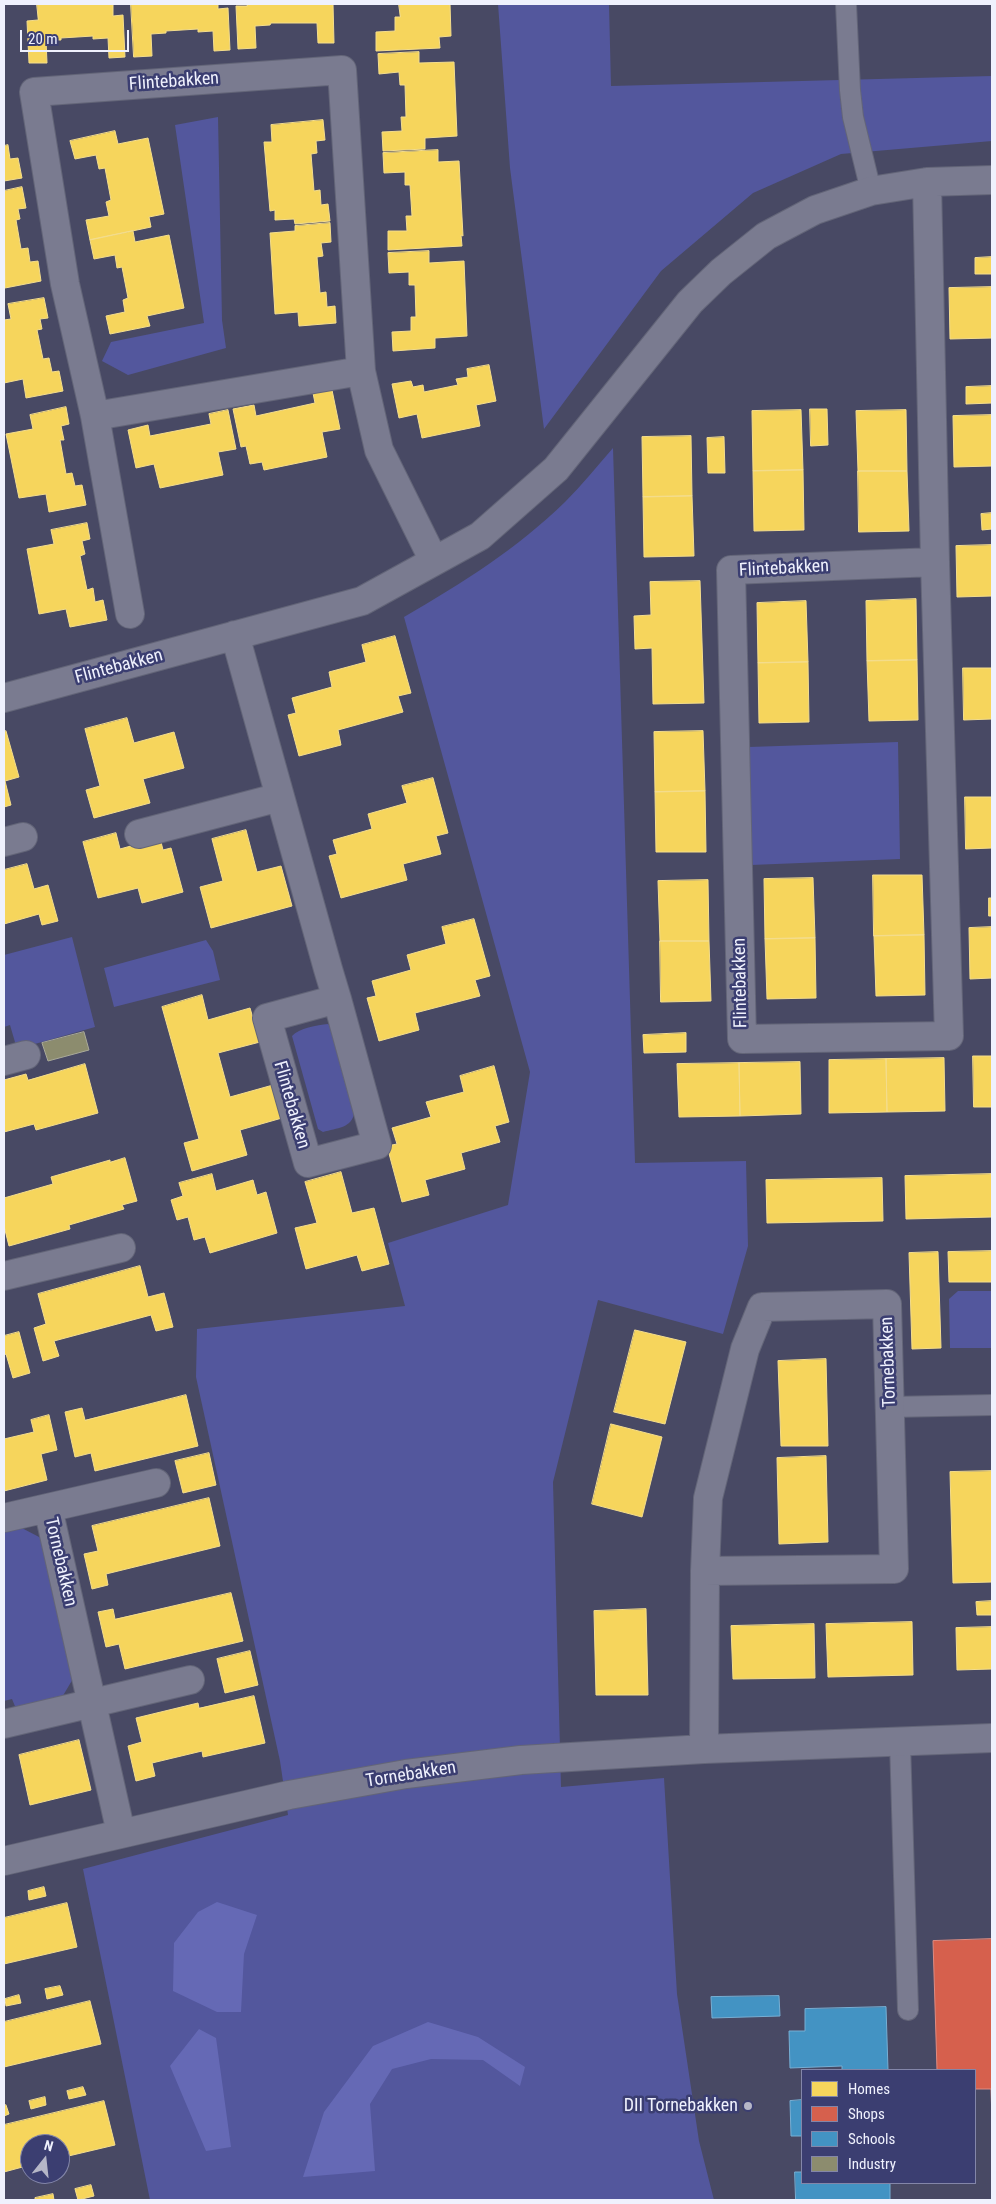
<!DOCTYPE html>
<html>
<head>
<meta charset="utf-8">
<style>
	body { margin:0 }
	#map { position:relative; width:996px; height:2204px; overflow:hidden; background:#484964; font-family:"Roboto Condensed",sans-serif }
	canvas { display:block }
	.frame { position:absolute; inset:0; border:5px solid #eff1fd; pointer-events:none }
	.legend { position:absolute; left:801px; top:2069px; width:175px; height:115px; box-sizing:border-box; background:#3b3e71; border:1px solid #8386a9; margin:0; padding:6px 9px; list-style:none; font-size:15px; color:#eff1fd }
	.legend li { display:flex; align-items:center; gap:10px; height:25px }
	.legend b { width:25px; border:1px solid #8386a9 }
	.north { position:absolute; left:20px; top:2134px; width:50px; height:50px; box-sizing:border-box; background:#3b3e71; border:1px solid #8386a9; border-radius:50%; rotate:16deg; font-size:14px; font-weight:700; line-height:20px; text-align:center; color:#eff1fd }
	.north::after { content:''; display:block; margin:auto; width:18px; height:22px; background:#b5b6c7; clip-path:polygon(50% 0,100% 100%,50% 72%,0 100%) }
	.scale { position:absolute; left:20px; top:30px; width:109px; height:22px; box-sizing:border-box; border:2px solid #eff1fd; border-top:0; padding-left:6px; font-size:15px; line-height:18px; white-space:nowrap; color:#eff1fd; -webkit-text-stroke:4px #3b3e71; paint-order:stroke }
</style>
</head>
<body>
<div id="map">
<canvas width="996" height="2204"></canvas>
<div class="frame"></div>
<ul class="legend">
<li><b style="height:14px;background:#f6d55c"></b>Homes</li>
<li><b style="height:14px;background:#d6604d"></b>Shops</li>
<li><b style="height:14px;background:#4393c3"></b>Schools</li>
<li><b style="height:14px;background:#8c8c6e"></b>Industry</li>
</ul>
<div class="north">N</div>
<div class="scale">20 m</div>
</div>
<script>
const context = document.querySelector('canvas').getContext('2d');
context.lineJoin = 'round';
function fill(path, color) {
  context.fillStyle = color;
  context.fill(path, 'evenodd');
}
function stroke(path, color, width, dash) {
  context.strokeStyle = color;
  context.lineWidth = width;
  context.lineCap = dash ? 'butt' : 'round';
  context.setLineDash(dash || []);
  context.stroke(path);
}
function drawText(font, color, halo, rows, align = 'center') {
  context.font = font + ' "Roboto Condensed",sans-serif';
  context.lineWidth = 5;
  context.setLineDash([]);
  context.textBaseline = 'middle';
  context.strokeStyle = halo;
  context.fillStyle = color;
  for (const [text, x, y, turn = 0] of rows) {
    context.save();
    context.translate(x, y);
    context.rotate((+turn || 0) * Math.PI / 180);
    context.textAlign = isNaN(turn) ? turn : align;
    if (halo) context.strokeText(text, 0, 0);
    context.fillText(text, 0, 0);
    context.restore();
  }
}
const green = new Path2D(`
	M498 4H609L611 86 992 76V141L841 154 753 193 661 271 544 429 510 168Z
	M218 117 222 320 226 348 128 375 102 361 111 342 204 323 175 125Z
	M613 448 635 1163 746 1161 748 1246 723 1334 598 1300 553 1482 561 1787 664 1778 677 1994 699 2141 714 2200H150L83 1869 288 1815 280 1761 196 1377 197 1329 405 1306 388 1243 508 1205 530 1072 404 617C461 584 518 548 565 502 582 485 597 466 613 448Z
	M898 742 900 859 751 865 749 747Z
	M72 937 95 1027 17 1049 10 1025 4 1027V955Z
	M206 940 213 951 220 980 114 1007 104 968Z
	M328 1024 333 1029 354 1113C352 1128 337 1128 323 1132L318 1129 292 1036C299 1028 317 1025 328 1024Z
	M958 1291H992V1348H950L949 1299Z
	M16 1525 41 1538 74 1677 61 1699 17 1711 12 1699 4 1701V1529Z`);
const forest = new Path2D(`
	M217 1902 257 1915 244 1954 241 2012H217L173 1991 174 1943 198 1912Z
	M428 2022 478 2037 525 2067 520 2086 483 2060 431 2059 392 2069 370 2104 375 2171 303 2177 324 2112 373 2046Z
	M199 2029 216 2038 231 2147 206 2151 170 2066Z`);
const homes = new Path2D(`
	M37 4H113V16L123 15 125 57 109 58 108 38 93 39V36L61 38V40H46L47 63H29L27 21 38 20Z
	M131 4H218V9L228 8 230 50 214 51 213 31 198 32V29L166 31V33L151 34 152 56 134 57Z
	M247 4H333L334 43H318L317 23H271L270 25 255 26 256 48 238 49 236 6H247Z
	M399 4H450L451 36 439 37 440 48 376 51V32L395 31V17H400Z
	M419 52V63L454 62 457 136 425 138V149L383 151 382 132 402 131 401 117H406L405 85H400L399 72 379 74 378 54Z
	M323 120 325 140 316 141 317 153 311 154 314 191 320 190 321 205 328 204 330 221 295 224 294 219 275 220V210L270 211 264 142H272L271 125Z
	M115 131 118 144 148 138 164 214 149 217 151 227 90 240 86 220 109 216 106 202 111 200 105 168 99 169 96 155 75 159 70 141Z
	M8 145 10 159 18 158 22 178 4 181V146Z
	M438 150V162L459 161 463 236 461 235 462 246 388 250V231H407L406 216H412L410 185H405V172L384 173 383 153Z
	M22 187 26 208 18 209 20 219 16 220 21 249 28 248 30 262 38 261 41 281 5 288 4 191Z
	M330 223 331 242 321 243 323 256 317 257 320 293 326 292 327 307 335 306 336 323 299 326 298 312 275 314 270 233 295 231V226Z
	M133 231 135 242 169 235 184 308 147 316 150 326 110 334 106 316 125 312 123 300 128 298 122 267 117 268 115 255 94 259 90 240Z
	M429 251V263L464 261 467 336 435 338V348L393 351 392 332 411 331V317H416L415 285H409V272L389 273 388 253Z
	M992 257V274H975V258Z
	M992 287V338L950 339 949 288Z
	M44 298 48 318 40 319 42 329 37 330 43 359 49 358 52 372 59 371 63 391 26 398 23 379 4 383V320L11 319 8 304Z
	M489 365 496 401 476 405 480 426 422 438 417 414 399 418 392 384 411 381 413 387 423 385 424 392 458 385 456 379 468 377 467 369Z
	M992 386V403L966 404V387Z
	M332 390 340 429 322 432 327 457 264 470 262 462 250 464 246 446 241 447 233 409 254 405 256 416 315 403 313 393Z
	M66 407 69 424 61 426 64 440H60L66 474 72 473 75 486 82 485 86 505 49 512 46 494 19 498 6 434 33 429 30 415Z
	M810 409H827L828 445 811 446Z
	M228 410 236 449 218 452 223 475 160 488 154 464 136 468 128 430 148 425 150 436 211 424 209 414Z
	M801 410 803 470 753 471 752 411Z
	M906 410 907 471H858L856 411Z
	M992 415V466L954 467 953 416Z
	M691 436 692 496 643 497 642 437Z
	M724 437 725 473H708L707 438Z
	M803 470 804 530 754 531 753 471Z
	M858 471H907L909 531 859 532Z
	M692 496 694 556 644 557 643 497Z
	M992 513V529L982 530 981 514Z
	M87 523 90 539 82 541 85 554 80 556 87 590 93 588 95 602 103 600 107 620 70 627 66 609 39 614 27 549 54 544 51 530Z
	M992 545V596L957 597 956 546Z
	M700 581 704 703 653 704 652 648 635 649 634 616 651 615 650 582Z
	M916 599 917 660 867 661 866 601Z
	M806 601 808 662 758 663 757 603Z
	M395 636 411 693 398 696 403 712 338 730 341 745 299 756 288 715 296 713 292 698 332 687 329 672 366 662 362 645Z
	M917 660 918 720 869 721 867 661Z
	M808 662 809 722 759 723 758 663Z
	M963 668H992V719L964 720Z
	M127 718 134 743 174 732 184 768 143 779 150 803 94 818 86 790 100 786 85 729Z
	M6 731 19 777 5 781 11 805 4 807V732Z
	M703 731 705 791 655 792 654 732Z
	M433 778 448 833 436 836 441 854 403 864 407 880 341 898 329 856 337 854 333 840 372 829 368 814 407 803 402 786Z
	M705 791 706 852H656L655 792Z
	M965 797H992V848L966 849Z
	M246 830 257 872 281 866 292 906 211 928 200 887 223 881 212 839Z
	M116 833 120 849 160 838 163 850 171 848 183 892 142 903 138 888 98 898 83 842Z
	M27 864 34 889 48 885 58 921 42 925 39 914 4 924V870Z
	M873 875H922L924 935 874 936Z
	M813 878 815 938 765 939 764 879Z
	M708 880 709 941H660L658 881Z
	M989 898H992V916H989Z
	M474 919 490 976 475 980 480 996 415 1013 419 1030 379 1041 367 998 376 996 372 981 411 970 407 955 446 944 442 927Z
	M992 927V978L970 979 969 928Z
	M924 935 925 995 876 996 874 936Z
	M815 938 816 998 767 999 765 939Z
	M660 941H709L711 1001 661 1002Z
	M202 995 208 1020 250 1008 260 1042 218 1053 230 1097 273 1085 282 1118 240 1130 247 1155 192 1171 184 1143 199 1139 162 1007Z
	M686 1033V1052L644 1053 643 1035Z
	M973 1056H992V1107H974Z
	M944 1058 945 1111 887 1112 886 1059Z
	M886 1059 887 1112 829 1113V1060Z
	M800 1062 801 1114 740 1116 739 1063Z
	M739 1063 740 1116 679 1117 677 1064Z
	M85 1064 98 1113 36 1130 34 1124 4 1132V1080L26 1074 28 1080Z
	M494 1066 509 1122 495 1126 500 1142 461 1153 465 1169 425 1180 429 1195 402 1202 387 1146 397 1144 392 1128 431 1117 426 1102 464 1092 460 1076Z
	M125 1158 137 1201 122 1205 124 1209 69 1225 70 1229 9 1246 4 1226V1198L53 1184 51 1177 110 1160V1162Z
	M341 1172 352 1213 374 1208 389 1264 362 1271 357 1255 306 1269 295 1228 317 1223 305 1182Z
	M212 1174 216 1191 253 1180 257 1195 266 1192 277 1233 210 1253 205 1237 194 1240 188 1217 177 1220 171 1200 183 1196 179 1183Z
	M992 1174V1217L906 1219 905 1176Z
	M882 1178 883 1221 767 1223 766 1180Z
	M992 1251V1282H949L948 1252Z
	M938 1252 941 1348 912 1349 909 1253Z
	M140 1266 148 1297 164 1293 173 1327 156 1331 151 1315 54 1341 59 1356 43 1361 34 1328 46 1324 38 1294Z
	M635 1330 686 1342 665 1424 614 1412Z
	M19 1332 30 1373 13 1378 6 1354 4 1355V1336Z
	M826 1359 828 1446H781L778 1361Z
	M186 1395 198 1446 95 1471 91 1453 75 1457 65 1412 82 1408 85 1420Z
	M49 1415 57 1450 41 1454 47 1480 4 1491V1439L34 1432 31 1420Z
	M611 1424 662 1437 642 1517 592 1504Z
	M209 1453 216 1485 183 1493 175 1461Z
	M826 1456 828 1542 779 1544 777 1458Z
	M992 1471V1582L953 1583 950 1472Z
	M209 1498 220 1546 106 1574 108 1585 92 1589 84 1554 98 1551 92 1526Z
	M231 1593 243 1641 125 1669 119 1644 106 1647 98 1612 113 1609 115 1619Z
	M992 1601V1615H977L976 1602Z
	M646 1609 648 1695H596L594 1611Z
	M912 1622 913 1675 828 1677 826 1624Z
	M814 1624 815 1678 733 1679 731 1626Z
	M992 1627V1669L957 1670 956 1628Z
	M250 1651 258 1685 225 1693 217 1659Z
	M254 1696 265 1743 203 1757 202 1751 152 1763 155 1776 136 1781 128 1746 142 1742 136 1718 198 1703 199 1708Z
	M79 1740 91 1790 30 1805 19 1755Z
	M44 1887 46 1896 29 1900 28 1891Z
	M67 1903 77 1947 4 1964V1918Z
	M60 1986 63 1995 47 1999 45 1989Z
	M19 1995 21 2003 6 2006 5 1999Z
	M90 2001 101 2044 4 2067V2022Z
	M83 2087 86 2095 69 2099 67 2091Z
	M45 2097 46 2105 31 2109 29 2101Z
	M104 2101 115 2145 60 2158V2144H30V2165L4 2172V2125Z
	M6 2105 9 2114 4 2116V2106Z
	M91 2185 94 2196 78 2200 75 2189Z
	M53 2194 54 2200H35V2198Z`);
const shops = new Path2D(`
	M992 1939V2120L991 2089H975V2070H937L933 1941Z`);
const schools = new Path2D(`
	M779 1996 780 2016 712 2018 711 1997Z
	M886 2007 888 2070H842V2066L790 2068 789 2031H805V2009Z
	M802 2100V2136H791L790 2101Z
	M795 2172H802V2183H890V2200H796Z`);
const industry = new Path2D(`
	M84 1032 89 1050 48 1061 42 1043Z`);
const lane = new Path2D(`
	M846 4 850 90 853 117 871 191
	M890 1407 992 1405
	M900 1742 908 2010`);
const street = new Path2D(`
	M927 182 935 562 949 1036 742 1039 731 570 935 562
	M361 371 95 416 65 284 34 92 342 70 361 371 379 450 434 561
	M95 416 130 614
	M235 635 328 969 337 999 377 1145 308 1163 267 1018 337 999
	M4 698 362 601 480 536 556 469 690 302 721 272 766 236 815 210 871 191 927 182 992 180
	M139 834 280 797
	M4 842 23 837
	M4 1061 26 1055
	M4 1276 121 1248
	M48 1508 121 1833
	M4 1518 156 1483
	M4 1724 190 1680
	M704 1749 705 1571 708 1498 745 1349 762 1307 887 1304 894 1569 705 1571
	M4 1861 289 1795 406 1774 521 1760 704 1749 992 1738`);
const markers = [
	[748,2106,5,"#b5b6c7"]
];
const streetNames = [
	["Flintebakken",174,82,-4],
	["Flintebakken",784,569,-3],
	["Flintebakken",119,667,-15],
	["Flintebakken",741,983,-91],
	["Flintebakken",291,1105,74],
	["Tornebakken",889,1362,-92],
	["Tornebakken",60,1562,77],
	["Tornebakken",411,1775,-9]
];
const poiNames = [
	["DII Tornebakken",738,2106]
];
fill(green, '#53579d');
fill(forest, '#6569b5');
fill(homes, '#f6d55c');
stroke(homes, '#f4dd8c', 1);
fill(shops, '#d6604d');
stroke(shops, '#de8c82', 1);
fill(schools, '#4393c3');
stroke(schools, '#77afd4', 1);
fill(industry, '#8c8c6e');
stroke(industry, '#aa9', 1);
stroke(lane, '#636578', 22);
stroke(street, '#636578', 30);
stroke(lane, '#7a7b90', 20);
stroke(street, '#7a7b90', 28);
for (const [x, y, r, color] of markers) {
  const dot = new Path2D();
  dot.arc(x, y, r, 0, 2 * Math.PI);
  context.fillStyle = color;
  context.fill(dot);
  stroke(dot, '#3b3e71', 2);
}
drawText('18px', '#eff1fd', '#3b3e71', streetNames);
drawText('18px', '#eff1fd', '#3b3e71', poiNames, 'right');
</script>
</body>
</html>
